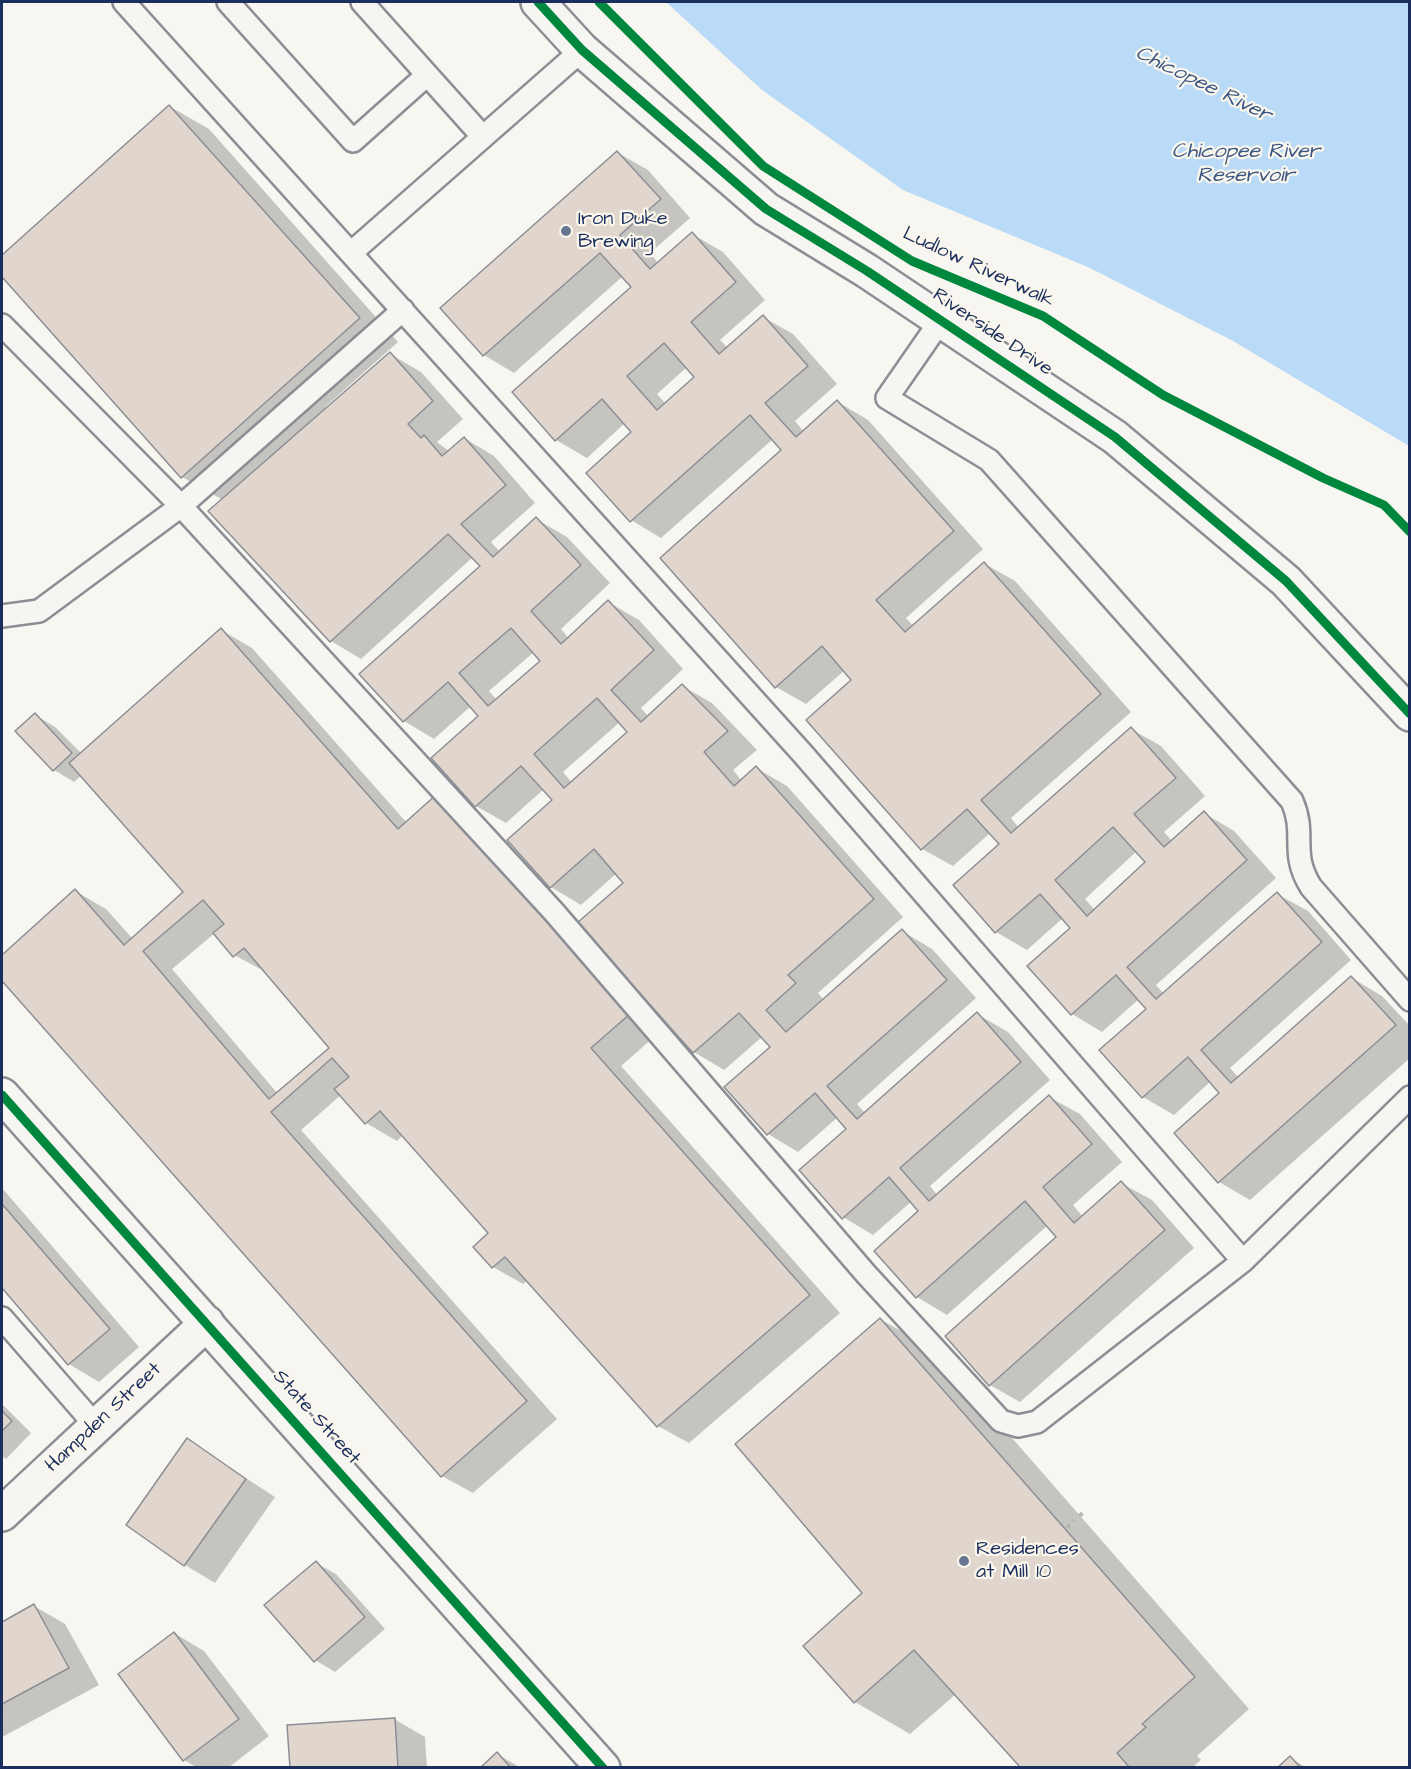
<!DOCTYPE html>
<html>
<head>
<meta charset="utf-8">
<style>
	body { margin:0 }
	#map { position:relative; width:1411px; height:1769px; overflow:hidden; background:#f8f6f0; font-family:"Architects Daughter",sans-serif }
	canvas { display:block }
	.frame { position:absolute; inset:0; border:3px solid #1b2f5e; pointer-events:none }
</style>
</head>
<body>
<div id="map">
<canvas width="1411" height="1769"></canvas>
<div class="frame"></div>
</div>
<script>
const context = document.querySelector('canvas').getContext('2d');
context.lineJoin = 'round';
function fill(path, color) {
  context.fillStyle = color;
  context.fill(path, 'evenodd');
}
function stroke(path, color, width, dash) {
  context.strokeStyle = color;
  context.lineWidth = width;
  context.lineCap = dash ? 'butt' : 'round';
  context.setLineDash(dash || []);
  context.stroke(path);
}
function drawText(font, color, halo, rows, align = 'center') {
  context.font = font + ' "Architects Daughter",sans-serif';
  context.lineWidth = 4.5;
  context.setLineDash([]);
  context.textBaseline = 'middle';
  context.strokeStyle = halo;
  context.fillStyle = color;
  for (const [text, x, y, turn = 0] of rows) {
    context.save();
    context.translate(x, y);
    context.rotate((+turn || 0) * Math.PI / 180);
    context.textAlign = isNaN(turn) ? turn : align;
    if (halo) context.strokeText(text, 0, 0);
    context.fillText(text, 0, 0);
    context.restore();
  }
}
const water = new Path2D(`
	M666 2H1409V446L1233 341 1090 268 903 190 762 90Z`);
const shadow = new Path2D(`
	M169 106 209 129 398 342 325 407 327 409 390 354 421 372 463 419 437 442 449 451 464 438 494 456 535 503 491 542 500 552 536 519 567 537 610 583 561 629 569 639 608 602 639 620 683 669 641 708 648 716 682 686 712 703 757 750 733 770 742 781 756 768 787 786 903 917 818 993 824 1000 902 931 932 949 976 998 857 1104 865 1113 977 1014 1008 1032 1050 1080 930 1186 938 1196 1049 1097 1080 1114 1122 1162 1073 1205 1083 1217 1121 1183 1152 1200 1194 1248 1020 1402 990 1385 1059 1237 1048 1225 947 1315 917 1297 920 1211 912 1201 873 1235 843 1217 848 1129 838 1117 798 1152 768 1134 727 1087 772 1047 762 1037 724 1070 694 1052 579 923 625 883 617 873 581 905 551 887 509 840 554 800 544 789 506 823 476 806 480 716 471 706 434 739 404 721 482 566 473 557 361 659 331 641 223 500 182 477 2 275V257ZM534 652 542 661 497 700 489 691ZM620 722 629 732 572 783 563 772Z
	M618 153 648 170 690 218 650 253 659 264 692 234 723 252 765 300 720 340 728 348 763 317 793 334 837 384 795 421 804 432 838 402 868 420 983 549 906 618 914 627 985 564 1015 581 1131 712 1011 818 1019 828 1131 729 1161 746 1205 796 1164 832 1172 841 1204 813 1234 831 1276 878 1156 985 1164 994 1277 894 1308 911 1351 960 1230 1068 1239 1078 1352 978 1382 996 1410 1026V1058L1250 1200 1219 1182 1176 1133 1222 1093 1211 1081 1174 1115 1143 1097 1101 1050 1148 1009 1139 999 1102 1032 1072 1014V928L1063 918 1027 950 996 932 1001 844 990 833 953 866 922 849 853 680 845 670 806 704 776 687 783 450 773 439 661 538 631 520 633 432 625 423 587 458 556 440 514 393 633 287 623 276 514 373 484 355ZM687 367 696 378 666 404 657 394ZM1137 851 1147 862 1095 910 1085 899Z
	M221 630 252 648 407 823 661 1031 621 1066 840 1313 689 1443 658 1426 528 1280 523 1284 493 1267 490 1234 403 1135 397 1141 366 1123 341 1095 301 1130 557 1419 473 1493 442 1476 2 979V957L75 891 106 909 133 939 185 892 82 775 74 782 54 770 35 715 55 727 82 754ZM215 933 234 955 266 972 331 1048 278 1094 172 969Z
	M2 1188 139 1347 99 1382 69 1364 2 1286Z
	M880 1319 936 1351 1249 1709 1197 1756 1201 1760 1192 1768H1023L956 1694 910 1734 855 1702Z
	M2 1404 31 1433 6 1459 2 1456Z
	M187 1440 275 1497 215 1583 185 1565Z
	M316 1563 336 1574 385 1629 335 1672 315 1660Z
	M34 1606 65 1624 99 1685 4 1736 2 1735V1624Z
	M174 1633 204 1651 269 1736 228 1768H198L184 1760Z
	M394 1719 425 1737 427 1768H291Z
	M497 1754 521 1768H482Z
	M1290 1758 1307 1768H1280Z`);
const building = new Path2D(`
	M169 105 360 318 181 478 2 277V255Z
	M617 151 661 199 620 235 650 269 692 232 736 282 691 322 719 354 763 315 808 366 765 403 796 437 837 400 954 531 876 600 905 632 984 562 1101 694 981 800 1011 833 1131 727 1176 778 1134 814 1164 847 1204 811 1247 860 1127 967 1156 999 1277 892 1322 942 1201 1050 1231 1083 1351 976 1396 1025 1218 1183 1174 1133 1219 1093 1188 1057 1142 1098 1099 1050 1146 1009 1116 975 1071 1015 1027 966 1070 928 1040 894 995 933 953 885 999 844 967 809 921 850 806 720 851 680 822 646 775 688 660 558 781 450 750 415 630 522 586 473 631 432 602 399 555 441 512 392 631 287 600 253 483 356 440 308ZM664 343 694 377 657 410 627 376ZM1113 827 1145 862 1087 916 1055 880Z
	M390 352 433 401 408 424 421 438 424 435 442 456 464 437 506 485 461 524 493 557 536 517 581 565 531 611 561 644 608 600 654 650 611 690 641 722 682 684 728 731 704 752 734 786 756 766 874 899 788 975 796 983 766 1010 786 1032 902 929 947 980 827 1086 857 1119 977 1012 1021 1062 900 1168 929 1201 1049 1095 1092 1144 1043 1187 1074 1223 1121 1181 1165 1230 989 1386 945 1336 1056 1237 1025 1201 916 1298 874 1251 918 1211 889 1177 842 1219 799 1170 846 1129 815 1093 767 1135 724 1087 770 1047 739 1013 693 1053 577 923 623 883 594 849 550 888 507 840 552 800 521 766 475 807 431 758 478 716 448 682 403 722 359 674 480 566 448 534 330 642 208 511ZM511 628 540 661 488 706 459 673ZM597 698 627 732 564 788 534 754Z
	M221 628 398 829 437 794 631 1013 591 1048 810 1295 657 1427 505 1257 492 1268 473 1247 488 1233 380 1111 365 1124 334 1089 349 1077 332 1058 271 1112 527 1401 441 1477 2 981V955L75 889 124 945 183 892 69 763ZM203 900 224 924 213 933 233 957 244 948 329 1048 269 1099 143 951Z
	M35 713 72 753 53 771 15 731Z
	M2 1204 110 1329 68 1365 2 1288Z
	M880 1318 1195 1677 1142 1724 1146 1727 1117 1753 1130 1768H1021L914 1650 854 1703 803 1646 862 1593 735 1444Z
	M2 1411 12 1421 2 1431Z
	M187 1438 246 1479 184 1566 126 1525Z
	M316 1561 365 1617 314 1662 264 1605Z
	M34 1604 69 1668 2 1704V1622Z
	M174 1632 239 1719 183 1761 118 1674Z
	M395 1718 398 1768H290L287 1725Z
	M497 1752 511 1768H480Z
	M1290 1756 1301 1768H1277Z`);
const path = new Path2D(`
	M1079 1516 1084 1512
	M1067 1528 1074 1520`);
const service = new Path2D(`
	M124 2 802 753 1243 1261 1410 1097
	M228 2 353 141 427 75
	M362 2 483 137
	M352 252 582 50
	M941 320 887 398 989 460 1292 801C1307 835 1289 852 1311 887L1410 1000
	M2 325 181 506 554 912 866 1274 1001 1421 1018 1426 1037 1422 1243 1261
	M2 616 39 611 181 506 403 310
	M2 1318 96 1426`);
const minor = new Path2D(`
	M538 2 582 50 766 209 867 271 1115 437 1286 581 1410 714
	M2 1514 207 1323`);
const tertiary = new Path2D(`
	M2 1095 603 1768`);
const cycleway = new Path2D(`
	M538 2 582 50 766 209 867 271 1115 437 1286 581 1410 714
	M599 2 763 166 912 261 1043 316 1163 395 1323 478 1384 505 1410 532
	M2 1095 603 1768`);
const markers = [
	[566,231,6,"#687591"],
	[964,1561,6,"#687591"]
];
const poiNames = [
	["Iron Duke",578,220],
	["Brewing",578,243],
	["Residences",976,1550],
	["at Mill 10",976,1573]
];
const streetNames = [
	["Ludlow Riverwalk",978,268,25],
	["Riverside Drive",992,333,34],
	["Hampden Street",104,1418,-43],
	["State Street",316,1418,48]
];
const waterNames = [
	["Chicopee River",1203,85,26],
	["Chicopee River",1246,153],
	["Reservoir",1246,177]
];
fill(water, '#badbf8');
fill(shadow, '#0003');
fill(building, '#e0d6cd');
stroke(building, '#8b8e94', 1.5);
stroke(service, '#8b8e94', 26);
stroke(minor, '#8b8e94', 38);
stroke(tertiary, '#8b8e94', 38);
stroke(path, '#b3b5b7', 4, [4.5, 4.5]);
stroke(service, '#f6f5f1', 21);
stroke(minor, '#f6f5f1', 33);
stroke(tertiary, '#f6f5f1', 33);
stroke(cycleway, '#00873e', 9);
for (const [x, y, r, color] of markers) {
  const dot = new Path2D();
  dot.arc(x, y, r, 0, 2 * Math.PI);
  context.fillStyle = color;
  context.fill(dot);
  stroke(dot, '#fbf7ec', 2);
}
drawText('20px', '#1b2f5e', '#fbf7ec', poiNames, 'left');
drawText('20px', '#1b2f5e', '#fbf7ec', streetNames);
drawText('italic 21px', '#3c5785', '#fbf7ec', waterNames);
</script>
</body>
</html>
